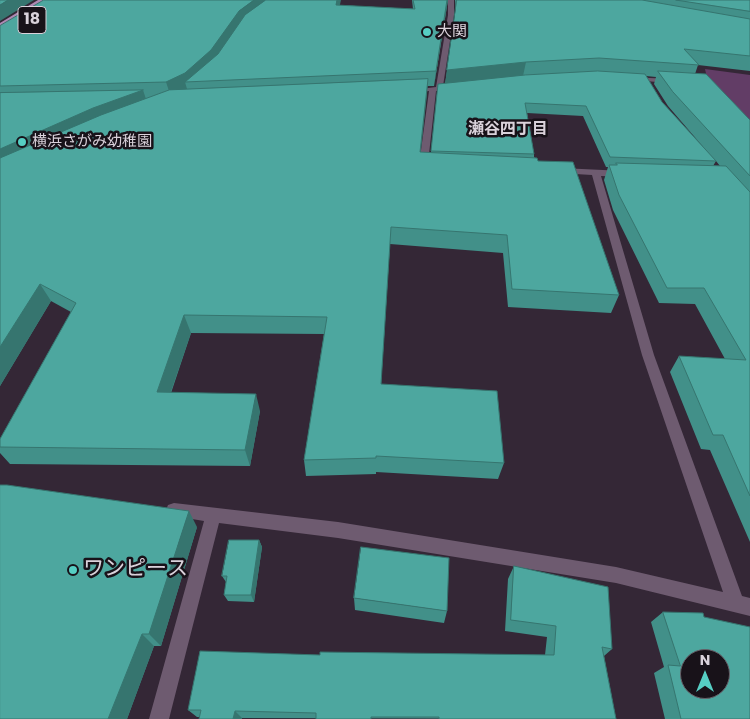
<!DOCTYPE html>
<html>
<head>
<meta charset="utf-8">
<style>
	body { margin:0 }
	#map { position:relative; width:750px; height:719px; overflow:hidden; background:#342736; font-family:Poppins,sans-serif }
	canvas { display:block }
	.north { position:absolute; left:680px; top:649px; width:50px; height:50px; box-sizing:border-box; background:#181219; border:1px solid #665f67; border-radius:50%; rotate:0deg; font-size:14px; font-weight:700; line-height:20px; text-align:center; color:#dad2db }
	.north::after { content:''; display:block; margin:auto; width:18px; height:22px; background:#56cec3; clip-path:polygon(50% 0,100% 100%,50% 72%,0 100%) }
</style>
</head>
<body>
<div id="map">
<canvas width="750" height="719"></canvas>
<div class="north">N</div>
</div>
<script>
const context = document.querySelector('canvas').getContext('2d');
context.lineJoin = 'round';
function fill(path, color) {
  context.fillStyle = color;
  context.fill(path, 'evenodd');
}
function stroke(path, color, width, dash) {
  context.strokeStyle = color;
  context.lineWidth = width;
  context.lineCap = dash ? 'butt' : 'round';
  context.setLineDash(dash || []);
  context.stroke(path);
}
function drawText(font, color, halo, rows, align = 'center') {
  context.font = font + ' Poppins,"Noto Sans JP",sans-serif';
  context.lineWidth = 5;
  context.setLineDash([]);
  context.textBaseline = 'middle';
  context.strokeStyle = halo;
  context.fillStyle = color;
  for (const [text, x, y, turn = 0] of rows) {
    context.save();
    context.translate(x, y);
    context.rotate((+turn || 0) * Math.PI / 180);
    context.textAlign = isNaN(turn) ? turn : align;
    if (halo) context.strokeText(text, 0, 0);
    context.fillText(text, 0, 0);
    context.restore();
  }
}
const green = new Path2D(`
	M705 69 750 75V123L708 82Z`);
const minor = new Path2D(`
	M448 0H454V15L443 86 455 85 458 87 436 91 428 163 431 165 423 168 419 165 429 91 410 93 406 91 436 87 448 15Z
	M629 77 671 79 674 81 671 83 631 80 628 78Z
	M561 168 624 171 628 174 624 177 601 176 654 355 742 596 750 598V616L616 583 338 538 219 523 169 719H149L204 521 168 515 166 510 168 505 174 503 338 522 616 567 723 592 642 355 592 175 558 173 557 171Z`);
const major = new Path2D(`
	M38 0H45L0 27V23Z`);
const wall = new Path2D(`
	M412 0H448L434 86H427L420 152H431L438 84H445L456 11 455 0H750V71L698 65 695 74 750 120V542L710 450 701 449 670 372 679 356 725 359 695 304 659 303 613 210 604 180 608 167H606L583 116 527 113 534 154V157L538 161 619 295 611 313 508 307 503 253 390 244 381 384 504 463 498 479 376 472V474L306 476 304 460 324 334 191 333 171 393 260 411 250 466 10 464 0 453V439L71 312 51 301 0 386V26L339 5 413 9ZM646 76 656 77 654 84 668 106 705 149 662 102ZM716 161 720 166H713Z
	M197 527 161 646H154L127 719H0Z
	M259 540 262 547 254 602 228 601 224 595 226 582 222 576Z
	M514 566 612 649 604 656 616 719 242 718V719H199L200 717H197L188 710 320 655H545L547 637 505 631 508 579Z
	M354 598 447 611 444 623 355 610Z
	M663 612 750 719H665L654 673 664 667 651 622Z`);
const shadedWall = new Path2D(`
	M8 0H34L0 21V5Z
	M254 0H273L214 64 185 82 187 89 171 97 166 82 239 11Z
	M337 0H341L337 18 336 5Z
	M447 0H448L434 86 436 71Z
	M526 62 523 76 445 85 447 70Z
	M428 79 427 94 419 168 420 152Z
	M143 90 148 105 0 169V149L93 108Z
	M391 227 390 244 380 402 381 384Z
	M40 284 51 301 0 386V347Z
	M184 315 191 333 165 409 157 392Z
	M256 394 260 411 250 466 245 450Z
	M189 511 197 527 161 646 149 634Z
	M259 540 262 547 254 602 251 595Z
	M142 634 154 646 127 719H108Z
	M235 711 242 718V719H233Z`);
const building = new Path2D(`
	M0 0H8L0 5Z
	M44 0H254L239 11 211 50 185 73 166 82 0 86V26Z
	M266 0H337L336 5 415 9 413 0H447L436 71 185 82 218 54 245 15Z
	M457 0H642L750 19V56L684 49 699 65 599 58 526 62 447 70Z
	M676 0H750V11Z
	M598 71 645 74 662 102 716 161 610 157 586 106 525 103 534 154 431 151 438 84 525 75Z
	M658 71 706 74 750 120V176L673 92Z
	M428 79 420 152 537 158 538 161 573 162 619 295 512 289 507 235 391 227 381 384 497 391 504 463 376 456V458L304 460 327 317 184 315 157 392 256 394 245 450 0 447V439L76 303 40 284 0 347V158L101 115 169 90Z
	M143 90 93 108 0 149V93Z
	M616 163 726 166 750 192V496L723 435H713L679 356 746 360 704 288H667L619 195 609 165H617Z
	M0 485H7L189 511 149 634H142L108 719H0Z
	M229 540H259L251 595H224L227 576H222Z
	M361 547 449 558 447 611 354 598Z
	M514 566 608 587 612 649 602 647 616 719H439V717H371V719H316V713L235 711 233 719H199L201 710H188L200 651 320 655V652L554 655 556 626 511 620Z
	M663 612 703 613 704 617 750 627V719H681L668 665 680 666ZM690 659H720V689H690Z`);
const markers = [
	[427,32,5,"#56cec3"],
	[22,142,5,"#56cec3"],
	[73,570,5,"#56cec3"]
];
const farPoinames = [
	["大関",437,32],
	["横浜さがみ幼稚園",32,142]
];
const shields = [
	[32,20,28]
];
const shieldNames = [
	["18",32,20]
];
const farNeighbourhoodnames = [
	["瀬谷四丁目",508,130]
];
const nearPoinames = [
	["ワンピース",83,570]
];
fill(green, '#623d66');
fill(minor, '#6e5b70');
fill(major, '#ae89b3');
fill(wall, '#429089');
fill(shadedWall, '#36756f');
fill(building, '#4da79f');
stroke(building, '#36756f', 1);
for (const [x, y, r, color] of markers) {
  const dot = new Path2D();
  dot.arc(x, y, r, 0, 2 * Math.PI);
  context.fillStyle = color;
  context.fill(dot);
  stroke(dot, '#181219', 2);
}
drawText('15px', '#dad2db', '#181219', farPoinames, 'left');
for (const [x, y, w] of shields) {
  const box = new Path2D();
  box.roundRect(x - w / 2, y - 13.5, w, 27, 4);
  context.fillStyle = '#181219';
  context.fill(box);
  stroke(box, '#dad2db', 1);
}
drawText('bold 16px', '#dad2db', null, shieldNames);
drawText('bold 16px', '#dad2db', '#181219', farNeighbourhoodnames);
drawText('21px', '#dad2db', '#181219', nearPoinames, 'left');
</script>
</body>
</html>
